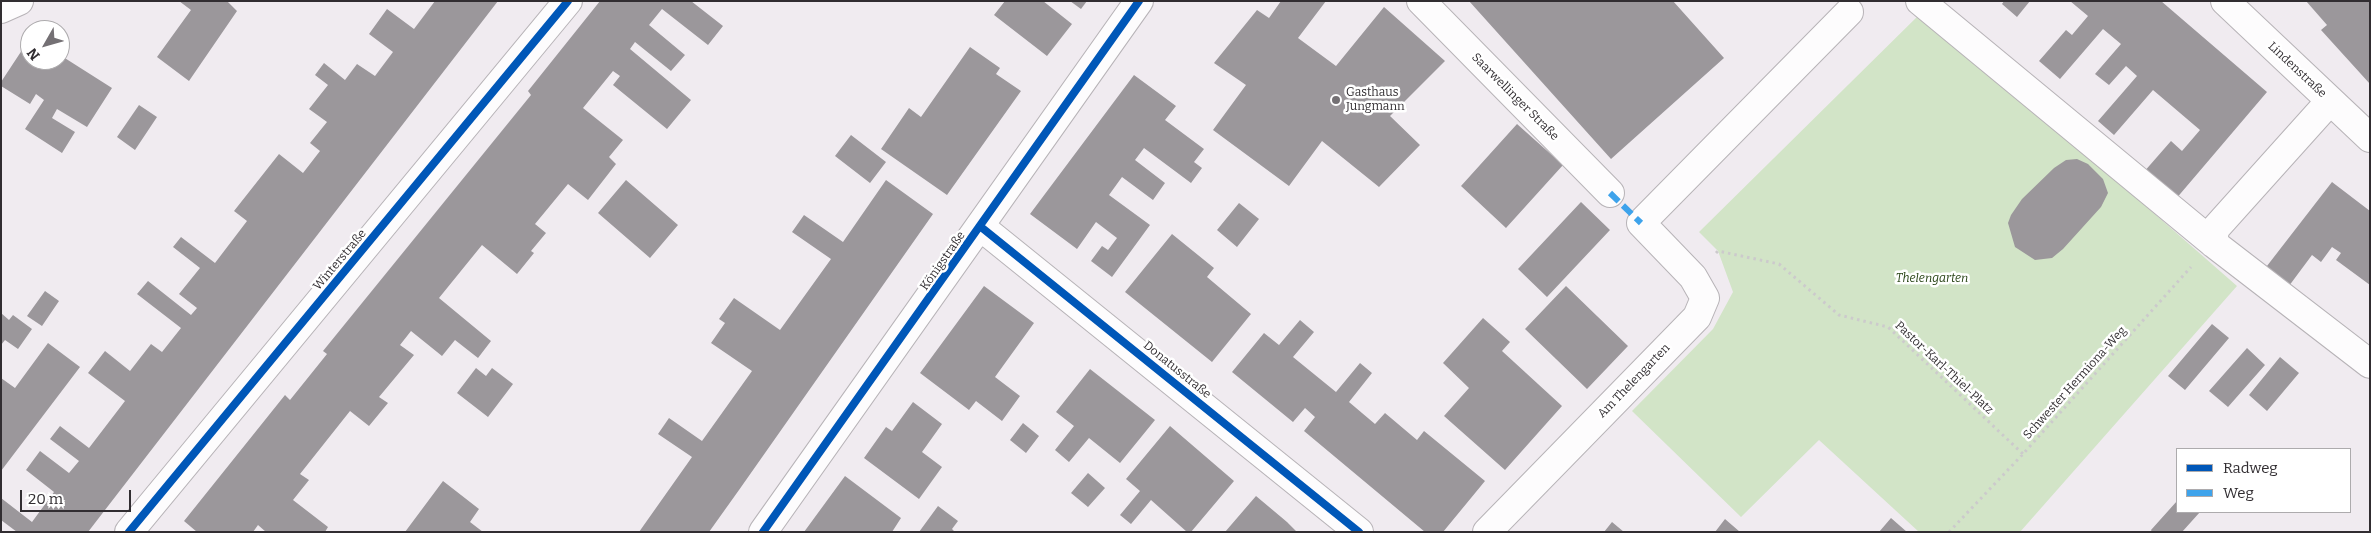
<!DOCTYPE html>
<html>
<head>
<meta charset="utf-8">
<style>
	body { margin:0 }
	#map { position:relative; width:2371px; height:533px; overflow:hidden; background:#f0ebf0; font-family:Bitter,serif }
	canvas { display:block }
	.frame { position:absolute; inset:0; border:2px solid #312d31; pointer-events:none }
	.legend { position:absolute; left:2176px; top:448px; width:175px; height:65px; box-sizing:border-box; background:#fff; border:1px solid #adabad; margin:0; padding:6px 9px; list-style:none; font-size:15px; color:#312d31 }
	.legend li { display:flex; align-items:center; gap:10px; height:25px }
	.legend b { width:25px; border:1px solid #adabad }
	.north { position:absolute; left:20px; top:20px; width:50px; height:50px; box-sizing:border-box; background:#fff; border:1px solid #adabad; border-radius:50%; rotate:232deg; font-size:14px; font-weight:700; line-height:20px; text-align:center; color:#312d31 }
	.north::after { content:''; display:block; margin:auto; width:18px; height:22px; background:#747074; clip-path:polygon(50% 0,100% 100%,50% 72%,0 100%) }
	.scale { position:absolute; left:20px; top:490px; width:111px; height:22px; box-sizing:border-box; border:2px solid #312d31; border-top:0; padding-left:6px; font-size:15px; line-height:18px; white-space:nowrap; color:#312d31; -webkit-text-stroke:4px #fff; paint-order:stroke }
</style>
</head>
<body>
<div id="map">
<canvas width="2371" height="533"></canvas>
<div class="frame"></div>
<ul class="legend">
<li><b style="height:6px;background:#0057b8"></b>Radweg</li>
<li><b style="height:6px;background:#3ea3eb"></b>Weg</li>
</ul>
<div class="north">N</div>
<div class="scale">20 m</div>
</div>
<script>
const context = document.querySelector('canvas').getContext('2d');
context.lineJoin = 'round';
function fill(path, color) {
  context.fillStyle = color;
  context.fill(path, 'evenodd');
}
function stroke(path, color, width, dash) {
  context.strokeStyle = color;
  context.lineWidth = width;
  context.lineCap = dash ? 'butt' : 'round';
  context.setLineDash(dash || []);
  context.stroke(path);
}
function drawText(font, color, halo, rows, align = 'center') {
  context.font = font + ' Bitter,serif';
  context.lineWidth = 5;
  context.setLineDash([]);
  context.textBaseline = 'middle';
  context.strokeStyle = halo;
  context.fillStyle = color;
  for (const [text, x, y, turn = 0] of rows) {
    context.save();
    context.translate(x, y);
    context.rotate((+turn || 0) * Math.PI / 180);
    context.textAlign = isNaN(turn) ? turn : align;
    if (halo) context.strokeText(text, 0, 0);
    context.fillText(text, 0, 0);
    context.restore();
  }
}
const green = new Path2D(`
	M1923 11 2237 286 2020 532H1919L1819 440 1741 517 1632 411 1713 329 1733 292 1718 251 1699 232Z`);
const building = new Path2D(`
	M179 1H227L237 11 189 81 157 57 191 10Z
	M435 1H498L88 532H17L1 520V498L32 522 54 492 26 470 40 451 69 473 79 461 50 439 60 426 89 448 125 401 88 373 105 351 130 371 151 344 162 352 181 328 137 294 148 281 191 315 197 308 179 294 200 268 173 247 181 237 215 263 247 221 234 211 279 154 303 173 320 151 310 143 327 122 309 109 328 85 315 75 324 63 345 80 357 64 375 76 393 52 369 34 387 9 414 29Z
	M600 1H691L723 26 708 45 662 9 649 25 685 55 671 71 635 42 630 49 691 100 667 129 613 85 620 76 613 71 583 108 623 140 609 157 616 164 588 200 568 184 535 224 546 233 531 251 534 253 517 274 482 245 439 298 491 341 478 358 455 340 442 356 411 331 400 345 414 355 379 397 388 403 369 426 350 411 300 474 309 480 293 500 328 527 325 532H266L258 525 253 532H197L184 521 285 395 290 400 327 354 323 351 531 95 528 91Z
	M1005 1H1043L1072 24 1047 56 994 15Z
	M1070 1H1087L1081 9Z
	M1281 1H1326L1298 38 1336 66 1384 7 1445 61 1390 116 1420 145 1379 187 1322 141 1289 186 1213 130 1246 85 1214 63 1257 10 1269 18Z
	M1469 1H1673L1724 58 1611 159Z
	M2004 1H2030L2017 17 2002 4Z
	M2070 1H2161L2267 92 2175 200 2143 173 2171 141 2182 151 2200 130 2153 90 2114 135 2098 121 2137 76 2126 66 2109 85 2095 74 2121 44 2103 29 2060 79 2039 61 2066 30 2072 35 2088 16Z
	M2306 1H2370V84L2321 30 2327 25Z
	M30 38V60H60V55L112 88 87 127 57 109 52 118 75 132 62 153 25 129 44 100 36 94 30 104 1 86V82Z
	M970 47 1000 68 996 74 1021 91 947 195 881 149 909 108 921 117Z
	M1134 75 1176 106 1165 120 1204 149 1194 162 1202 168 1191 183 1144 148 1135 160 1165 183 1153 200 1122 177 1109 195 1150 225 1112 277 1091 261 1102 246 1108 250 1117 238 1096 222 1077 249 1030 214Z
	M139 105 157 117 135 150 117 137Z
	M1517 124 1563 165 1506 228 1461 186Z
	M851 135 886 162 870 183 835 156Z
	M2077 159 2088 164 2103 179 2108 193 2101 207 2063 249 2052 258 2035 260 2015 247 2008 223 2011 215 2022 199 2054 168 2066 160Z
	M626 180 678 225 650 258 598 213Z
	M886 180 933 214 739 490 709 532H639L692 457 658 434 669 418 702 441 752 371 711 343 725 323 719 319 734 298 780 330 831 259 792 232 804 215 843 242Z
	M2332 182 2370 211V285L2336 260 2341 253 2332 247 2321 262 2312 255 2283 294 2260 275Z
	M1581 202 1610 230 1547 297 1518 269Z
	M1239 203 1259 219 1237 247 1217 230Z
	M1172 234 1214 268 1207 277 1251 314 1212 362 1125 292Z
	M984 286 1034 323 995 377 1020 396 1002 421 976 401 969 410 920 373Z
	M1566 286 1628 346 1587 389 1525 329Z
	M45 291 59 301 42 326 27 316Z
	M1 313 9 320 13 315 32 329 18 349 5 340 1 345Z
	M1483 318 1510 342 1502 351 1562 406 1505 470 1444 416 1469 388 1443 363Z
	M1300 320 1314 332 1293 357 1336 392 1360 363 1372 373 1349 402 1375 424 1385 413 1417 440 1424 431 1485 481 1443 532H1425L1304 431 1315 417 1305 408 1293 422 1232 372 1264 333 1279 345Z
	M2212 324 2229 338 2185 390 2168 376Z
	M48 343 80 367 1 471V378L15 388Z
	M2247 348 2265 365 2228 407 2209 391Z
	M2280 357 2299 373 2267 411 2249 395Z
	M476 368 486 376 492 368 513 384 488 417 457 393Z
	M1090 369 1155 420 1120 463 1089 438 1069 462 1055 450 1074 426 1056 412Z
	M913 402 942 424 922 452 942 467 919 499 864 458 886 427 892 431Z
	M1023 423 1039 436 1026 453 1010 440Z
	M1170 426 1234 481 1191 532H1187L1151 500 1131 524 1120 515 1140 491 1126 479Z
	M1088 473 1105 488 1088 507 1071 493Z
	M845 476 901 518 892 532H804Z
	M443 481 479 509 470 522 483 532H405Z
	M1256 496 1287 522 1297 532H1225Z
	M2177 501V512H2200L2182 532H2152L2151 530Z
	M938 506 958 521 952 529 955 532H919Z
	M1891 518 1907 532H1879Z
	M1725 519 1740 532H1715Z
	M1612 522 1624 532H1604Z`);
const path = new Path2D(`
	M1716 253 1718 251 1779 264 1839 315 1888 327 2023 454
	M1949 532 2023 454 2191 267`);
const minor = new Path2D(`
	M1421 1 1610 193
	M1920 1 2213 243 2370 364
	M2225 1 2370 138
	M1 9 19 1
	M981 227 1359 532
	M2213 243 2215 229 2330 101
	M129 532 568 1
	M763 532 1139 1
	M1487 532 1697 317 1705 298 1693 277 1641 223 1849 12`);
const quiet = new Path2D(`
	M1610 193 1641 223`);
const cycleway = new Path2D(`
	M981 227 1359 532
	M129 532 568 1
	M763 532 1139 1`);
const markers = [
	[1336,100,5,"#747074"]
];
const streetNames = [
	["Lindenstraße",2297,70,43],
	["Saarwellinger Straße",1515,97,45],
	["Winterstraße",340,260,-50],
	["Königstraße",943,261,-55],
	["Pastor-Karl-Thiel-Platz",1944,368,43],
	["Donatusstraße",1177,370,39],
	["Am Thelengarten",1634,381,-46],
	["Schwester Hermiona-Weg",2075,383,-48]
];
const poiNames = [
	["Gasthaus",1346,93],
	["Jungmann",1346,107]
];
const parkNames = [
	["Thelengarten",1932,279]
];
fill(green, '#d2e4c7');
fill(building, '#9b979b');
stroke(minor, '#b7b3b7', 30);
stroke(path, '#cccacc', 3, [2.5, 4]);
stroke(minor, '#fdfcfd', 28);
stroke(quiet, '#3ea3eb', 6, [12, 6]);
stroke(cycleway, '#0057b8', 8);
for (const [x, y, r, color] of markers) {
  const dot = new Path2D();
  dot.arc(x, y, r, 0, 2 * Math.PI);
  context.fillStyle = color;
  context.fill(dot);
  stroke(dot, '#fff', 2);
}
drawText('12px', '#312d31', '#fff', streetNames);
drawText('12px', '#312d31', '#fff', poiNames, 'left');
drawText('italic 12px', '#254112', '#fff', parkNames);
</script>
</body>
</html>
